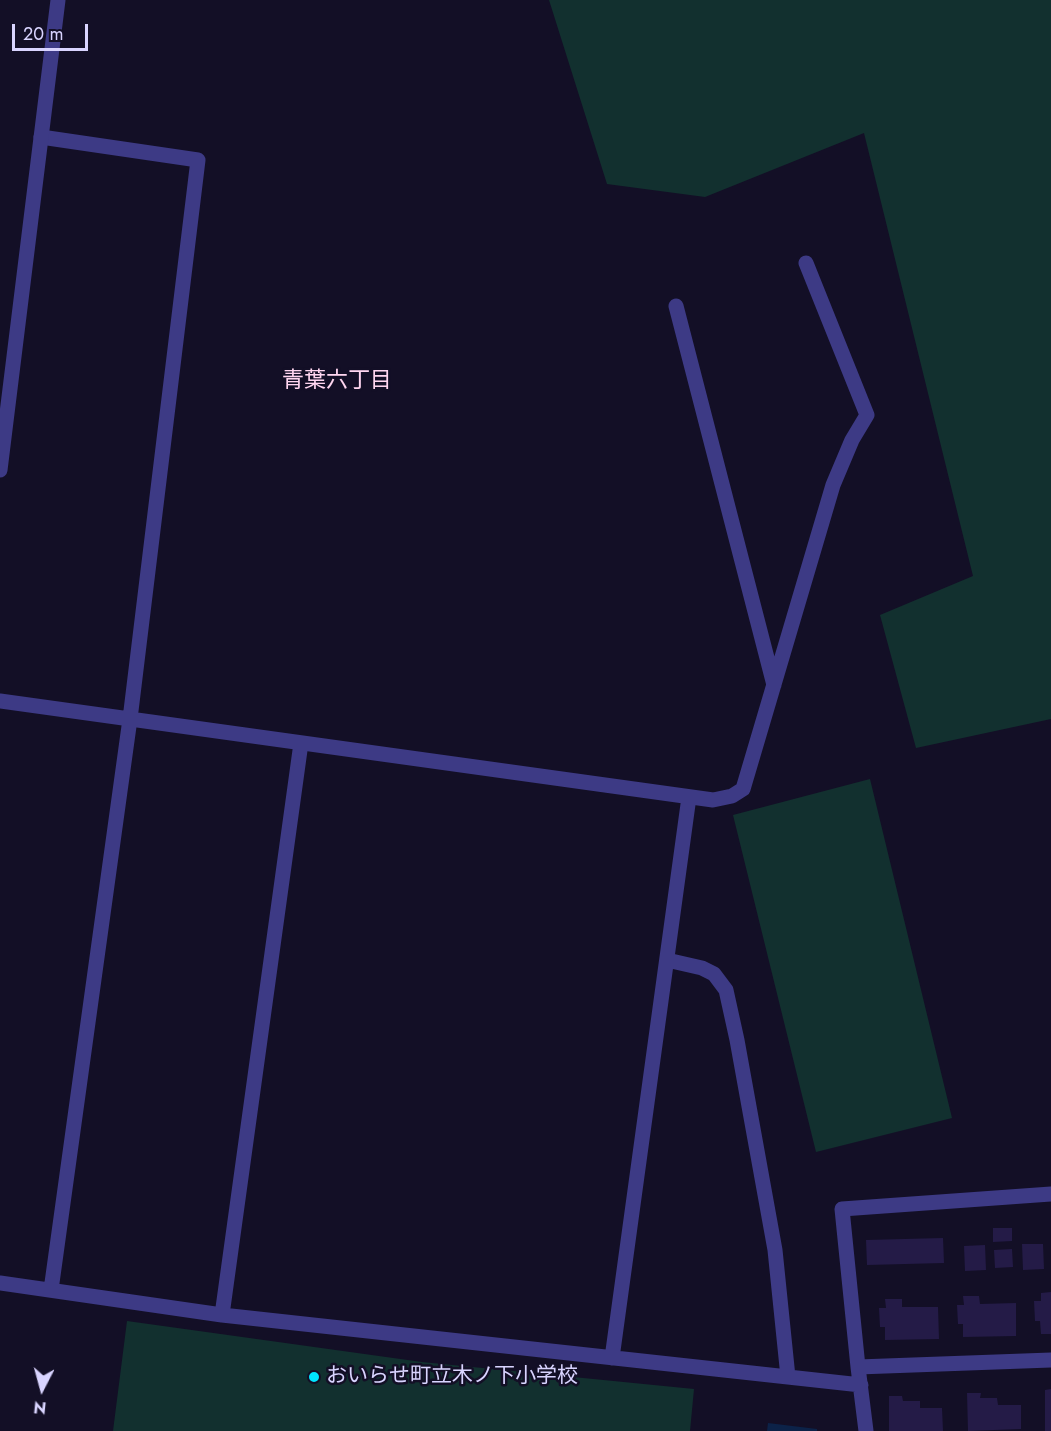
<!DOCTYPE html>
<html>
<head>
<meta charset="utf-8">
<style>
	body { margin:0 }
	#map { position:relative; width:1051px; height:1431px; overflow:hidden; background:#130f26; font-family:Jost,sans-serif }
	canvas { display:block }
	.north { position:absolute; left:12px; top:1359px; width:60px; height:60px; -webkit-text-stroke:4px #130f26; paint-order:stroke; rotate:186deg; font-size:16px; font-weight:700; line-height:24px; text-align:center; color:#d9d4ff }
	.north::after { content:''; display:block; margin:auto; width:21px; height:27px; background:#d9d4ff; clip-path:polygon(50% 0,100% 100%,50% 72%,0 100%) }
	.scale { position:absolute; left:12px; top:24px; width:76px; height:27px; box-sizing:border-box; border:3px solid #d9d4ff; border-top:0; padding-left:8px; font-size:18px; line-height:21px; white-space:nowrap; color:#d9d4ff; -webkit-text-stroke:4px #130f26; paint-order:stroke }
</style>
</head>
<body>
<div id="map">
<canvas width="1051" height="1431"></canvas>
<div class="north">N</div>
<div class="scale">20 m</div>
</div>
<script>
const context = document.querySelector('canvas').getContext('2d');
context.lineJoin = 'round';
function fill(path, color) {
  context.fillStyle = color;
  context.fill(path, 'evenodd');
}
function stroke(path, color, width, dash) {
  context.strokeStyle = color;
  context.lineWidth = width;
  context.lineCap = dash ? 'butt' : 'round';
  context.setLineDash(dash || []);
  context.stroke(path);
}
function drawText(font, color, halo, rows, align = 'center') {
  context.font = font + ' Jost,"Noto Sans JP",sans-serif';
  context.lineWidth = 5;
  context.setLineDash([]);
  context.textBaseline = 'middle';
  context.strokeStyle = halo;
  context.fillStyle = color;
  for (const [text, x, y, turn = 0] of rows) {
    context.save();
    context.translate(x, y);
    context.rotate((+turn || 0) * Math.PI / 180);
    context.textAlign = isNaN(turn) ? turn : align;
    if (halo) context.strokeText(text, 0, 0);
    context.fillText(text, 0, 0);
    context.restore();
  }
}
const green = new Path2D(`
	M549 0H1051V719L916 748 880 615 973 576 864 133 705 197 607 184Z
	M870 779 952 1118 816 1152 733 815Z
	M127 1321 422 1362 694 1389 690 1431H113Z`);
const water = new Path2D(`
	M768 1423 817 1429V1431H767Z`);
const building = new Path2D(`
	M993 1228H1012V1241L993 1242Z
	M943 1238 944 1263 867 1265 866 1240Z
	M1022 1244H1043L1044 1269 1023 1270Z
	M985 1245 986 1270 965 1271 964 1246Z
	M1012 1249 1013 1267 995 1268 994 1250Z
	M1051 1292V1334H1041L1040 1321H1035L1034 1301H1041V1293Z
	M963 1296H979L980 1304 1016 1303V1336L963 1337V1324H958L957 1305H964Z
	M885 1299H902V1307H938L939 1339 885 1340V1327H880L879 1308H886Z
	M1051 1389V1431H1045V1390Z
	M967 1393H981L980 1398H997L998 1405H1021V1429L968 1431Z
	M889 1396H902L903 1401H920V1408H942L943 1431H889Z`);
const minor = new Path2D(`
	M41 137 198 160 130 719 51 1290
	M676 306 774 685
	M0 701 713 800 732 796 743 789 833 485 852 440 867 415 806 263
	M667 960 702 968 714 974 726 990 737 1040 775 1250 788 1377
	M0 1283 222 1315 861 1385
	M222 1315 301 743
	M612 1358 689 797
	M858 1367 1051 1360
	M866 1431 858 1367 842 1209 1051 1194`);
const tertiary = new Path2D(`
	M0 470 58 0`);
const markers = [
	[314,1377,6,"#00e5ff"]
];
const poiNames = [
	["おいらせ町立木ノ下小学校",326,1377]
];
const neighbourhoodNames = [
	["青葉六丁目",337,382]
];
fill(green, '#12302f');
fill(water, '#0c2248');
fill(building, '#241b47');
stroke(minor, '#3d3a85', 15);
stroke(tertiary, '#3d3a85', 15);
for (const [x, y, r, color] of markers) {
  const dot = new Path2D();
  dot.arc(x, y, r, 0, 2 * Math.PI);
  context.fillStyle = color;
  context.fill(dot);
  stroke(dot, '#130f26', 2);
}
drawText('21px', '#d9d4ff', '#130f26', poiNames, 'left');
drawText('22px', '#ffd6f0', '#130f26', neighbourhoodNames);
</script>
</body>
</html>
